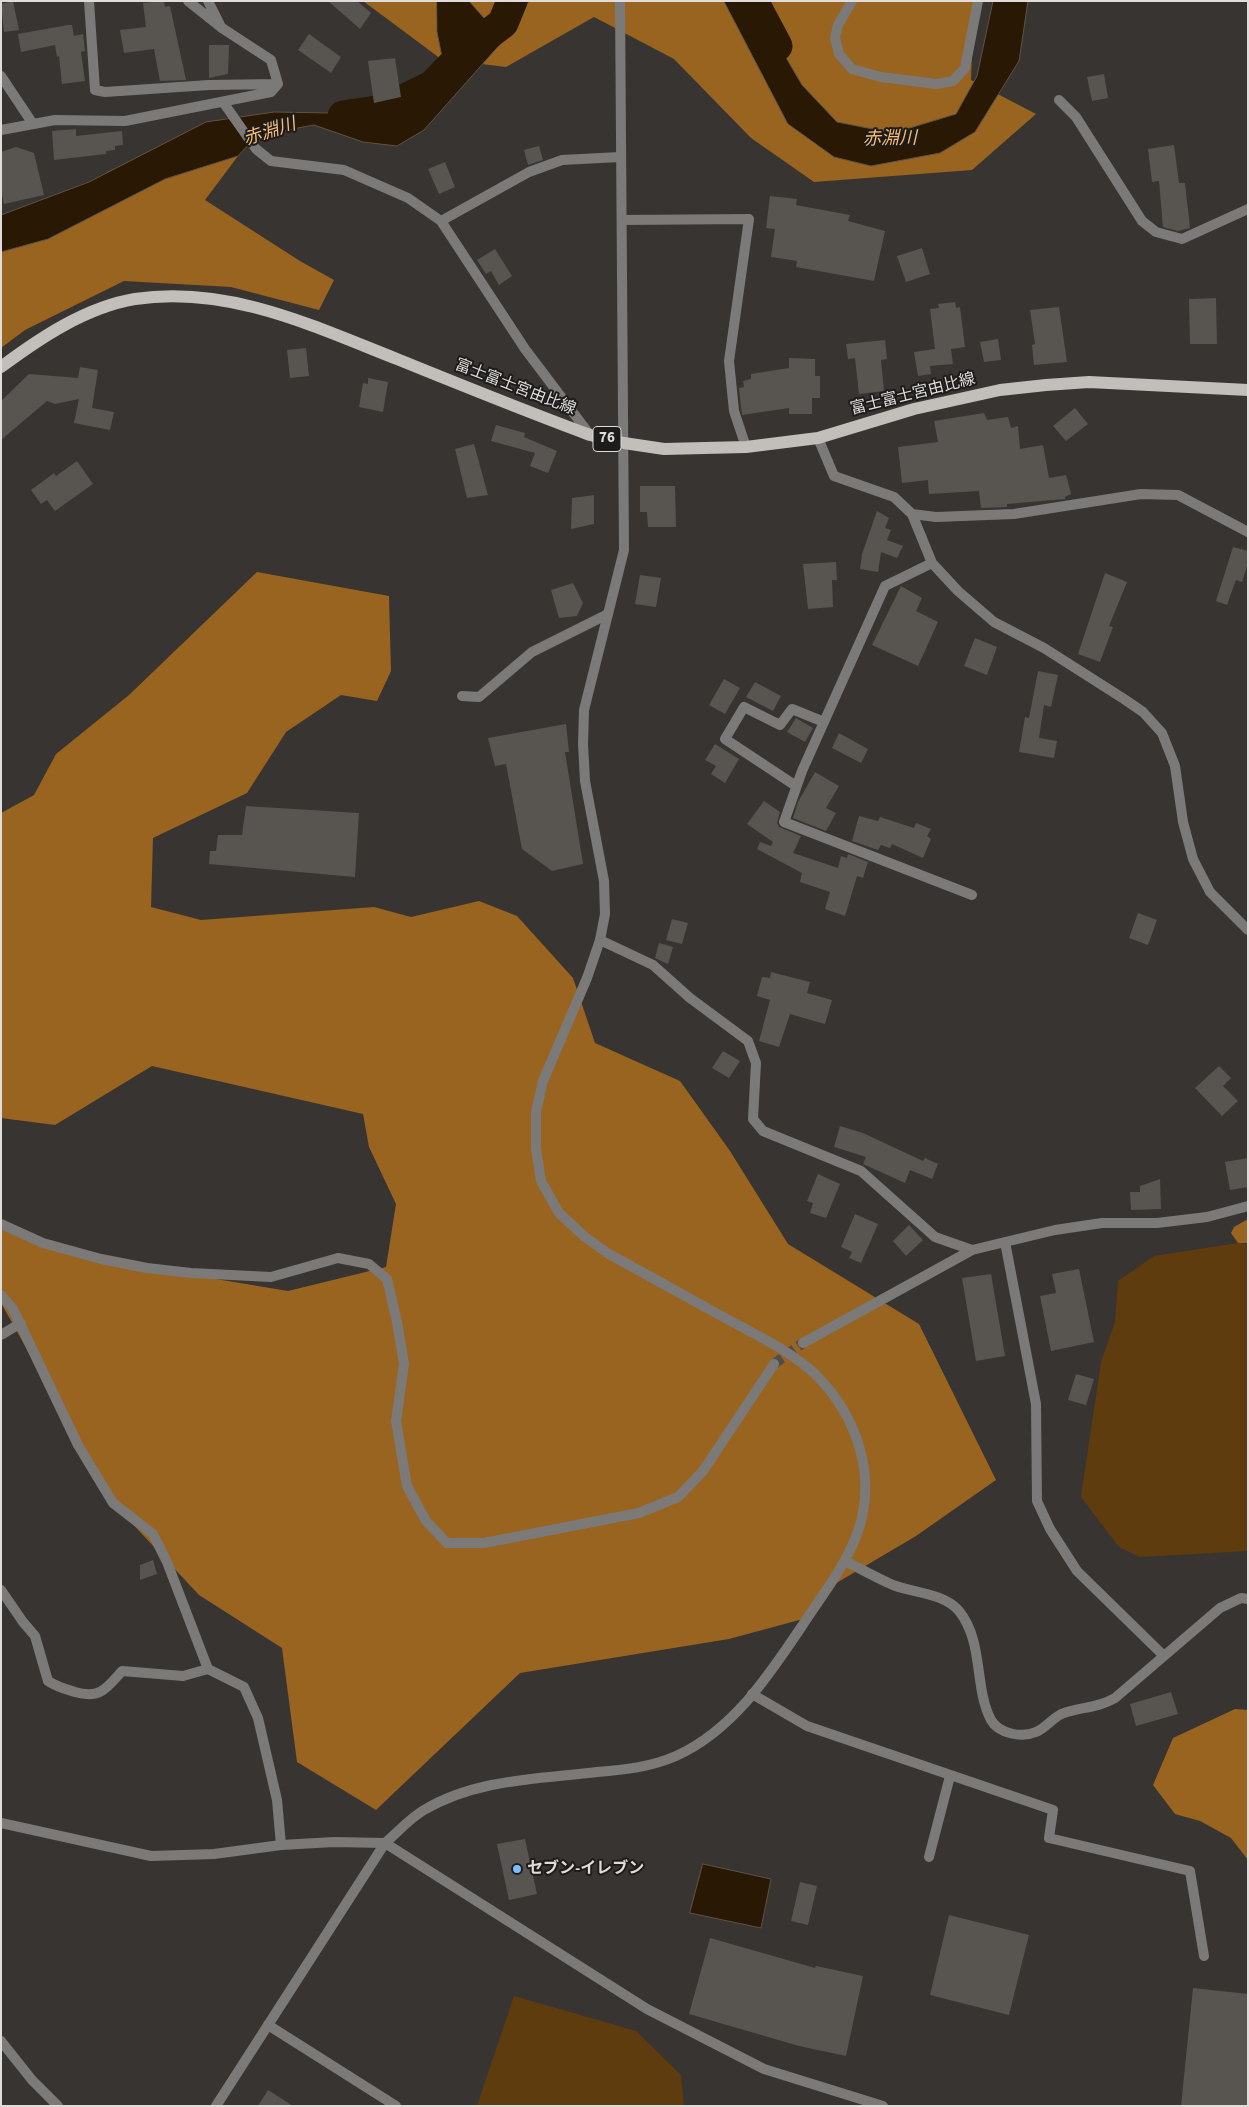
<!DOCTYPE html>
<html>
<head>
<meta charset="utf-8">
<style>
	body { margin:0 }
	#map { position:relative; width:1249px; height:2107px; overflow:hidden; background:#383431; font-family:"Source Sans 3",sans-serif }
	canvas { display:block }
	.frame { position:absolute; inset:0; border:2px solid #dfdcda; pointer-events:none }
</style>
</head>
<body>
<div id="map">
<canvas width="1249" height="2107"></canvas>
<div class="frame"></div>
</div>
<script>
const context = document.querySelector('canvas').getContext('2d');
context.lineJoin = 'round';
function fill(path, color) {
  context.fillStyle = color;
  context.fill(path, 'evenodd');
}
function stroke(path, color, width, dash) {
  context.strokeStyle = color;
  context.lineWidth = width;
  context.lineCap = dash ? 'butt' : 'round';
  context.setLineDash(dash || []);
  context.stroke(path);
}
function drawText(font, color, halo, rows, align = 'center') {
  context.font = font + ' "Source Sans 3","Noto Sans JP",sans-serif';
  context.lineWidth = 4;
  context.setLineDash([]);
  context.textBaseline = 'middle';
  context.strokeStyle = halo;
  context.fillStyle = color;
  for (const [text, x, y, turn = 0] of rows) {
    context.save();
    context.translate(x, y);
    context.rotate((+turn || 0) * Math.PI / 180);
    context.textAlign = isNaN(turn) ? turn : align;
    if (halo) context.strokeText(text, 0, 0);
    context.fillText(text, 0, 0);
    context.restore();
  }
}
const green = new Path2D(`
	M1238 1243 1248 1244V1551L1140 1557 1119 1547 1081 1497 1101 1362 1115 1322 1118 1281 1154 1256Z
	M514 1996 636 2031 681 2075 684 2106H477Z`);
const forest = new Path2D(`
	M363 1H974L971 80 1036 114 972 170 814 182 751 138 674 59 594 17 506 67 441 59Z
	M216 122 238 156 205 200 300 261 334 280 319 310 231 287 124 281 25 330 1 348V244L106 201 107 172Z
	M257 572 389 596 391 671 377 701 341 695 286 732 247 793 153 838 151 907 201 920 374 907 411 917 479 901 517 916 573 978 595 1043 680 1081 730 1151 788 1244 919 1324 996 1480 916 1536 828 1588 803 1619 729 1639 520 1673 376 1810 297 1762 282 1648 199 1595 113 1503 1 1303V1229L132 1265 288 1291 386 1267 396 1204 369 1147 363 1114 152 1066 55 1125 1 1118V813L34 795 56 754 129 695Z
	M1248 1219V1243H1238L1231 1233 1234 1227Z
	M1235 1709 1248 1710V1860L1231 1838 1200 1821 1175 1814 1153 1785 1173 1738Z`);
const water = new Path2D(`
	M437 1H469L491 26 507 1H529L503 41 424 130 397 146 363 142 314 125 287 130 249 144 238 156 165 179 48 239 1 252V215L89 182 206 122 274 112 329 113 406 108 447 82 437 32Z
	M724 1H753L802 85 837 122 893 133 956 114 977 76 993 1H1028L1019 61 975 132 940 153 871 166 834 157 788 124Z
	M703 1864 771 1879 761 1928 690 1913Z`);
const river = new Path2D(`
	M753 1 777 46
	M343 116 383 110 432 86 466 51 503 23 512 1`);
const building = new Path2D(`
	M13 1 19 30 4 32 1 4Z
	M164 1 165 7 170 6 186 80 160 81 154 49 124 53 120 30 146 27 143 3Z
	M328 1H357L371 13 360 29Z
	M68 25H72L74 36 83 34 85 51 81 52 85 81 62 84 59 56 57 57 55 45 21 52 18 34Z
	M309 34 341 57 331 73 298 50Z
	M209 45H229L228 74 209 78Z
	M395 58 401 97 374 103 368 61Z
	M1104 74 1108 98 1092 101 1087 77Z
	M76 129V136L122 131 123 145 115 146V150L106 151V154L54 160 52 131Z
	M1174 145 1179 183H1185L1190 228 1178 231 1163 227 1159 181 1152 182 1148 149Z
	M539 146 543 160 528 165 524 150Z
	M16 147 34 153 44 195 4 204 1 190V152Z
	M445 162 455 187 439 194 428 169Z
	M770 196 797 199 796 205 850 215 848 221 885 231 874 281 796 267 797 261 771 257 775 229 766 228Z
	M922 248 930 274 906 282 897 256Z
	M495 249 512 276 499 285 491 271 486 274 477 260Z
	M1216 298 1217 344H1190L1189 299Z
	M955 302 956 308 960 307 965 347 951 349 953 364 930 366 931 374 918 376 914 352 935 349 930 309 939 308 938 304Z
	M1059 307 1067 362 1034 365 1032 345 1035 344 1030 310Z
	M998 339 1001 360 984 362 980 342Z
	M885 340 887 359 881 360 884 391 859 394 855 358 848 359 846 344Z
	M306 348 309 376 290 378 287 350Z
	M789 358 815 359V376H820V398H812V414H789V408L742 415 739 388 744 387 743 381 751 379V374L789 368Z
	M80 367 98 370 92 408 114 412 110 430 74 423 79 399 55 404 47 401 1 440V401L29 374 78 378Z
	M368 378 388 382 383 412 359 407 363 383 368 384Z
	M1075 408 1088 424 1066 441 1053 426Z
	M984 413 987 420 1008 417 1011 428 1018 426 1020 449 1043 445 1049 478 1066 475 1071 494 1065 497V499L1007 504V507L981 508 979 491 929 494 928 480 902 483 898 447 938 442 934 421Z
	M496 425 525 433 524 437 557 451 548 473 530 466 535 453 491 441Z
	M474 444 488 495 467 498 455 449Z
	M77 461 93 484 55 511 47 500 41 504 31 490 54 473 56 476Z
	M640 486H675L676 527H648L647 512H640Z
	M594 495V524L571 529 572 498Z
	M877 511 889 518 885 528 891 530 887 540 903 546 897 558 881 552 878 572 860 569 862 554Z
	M1233 547 1248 551V563L1242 582 1236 580 1227 605 1216 601Z
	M836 562 837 580H832L833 607 808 609 803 564Z
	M1105 573 1127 582 1109 626 1113 627 1100 662 1078 654Z
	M640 575 661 578 656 607 635 604Z
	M573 583 583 603 577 616 559 618 551 590Z
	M901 586 922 598 916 611 938 622 918 666 872 645Z
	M975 638 997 647 987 675 964 666Z
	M1038 671 1058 675 1051 707 1044 705 1039 738 1057 741 1054 758 1019 752 1025 717 1029 718Z
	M724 679 740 688 725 714 709 705Z
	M755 682 781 696 773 711 746 697Z
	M796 718 813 728 805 742 787 732Z
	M566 724 569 752H565L583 864 552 871 522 849 506 764 495 766 488 738Z
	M839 733 868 749 861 763 832 748Z
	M715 744 739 759 725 783 711 774 716 766 705 760Z
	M815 772 839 786 826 808 836 813 826 831 793 818 798 802Z
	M764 801 780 812 777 823 779 827 801 836 793 853 838 868 841 856 847 858 848 854 868 862 863 878 857 876 845 916 825 909 830 892 800 882 802 873 757 849 760 842 771 846 773 842 747 824Z
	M246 806 359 813 355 877 209 864 210 851H216L218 835H242Z
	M859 816 878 821 880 817 914 828 916 823 931 829 927 836 931 839 923 858 892 844 890 848 881 845 878 850 852 841Z
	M1138 913 1157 920 1148 945 1129 938Z
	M672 919 688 923 682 944 666 940Z
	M659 943 673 947 668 964 655 958Z
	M771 972 810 982 807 993 832 1000 825 1024 790 1014 779 1047 759 1041 770 1000 757 996 762 977 770 978Z
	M723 1051 740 1061 729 1078 712 1068Z
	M1219 1066 1231 1078 1223 1086 1238 1101 1222 1116 1195 1088Z
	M840 1126 863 1133 923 1161 925 1158 938 1164 932 1179 910 1170 905 1183 863 1164 866 1157 834 1147Z
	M1248 1158V1187L1230 1190 1225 1162Z
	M818 1174 840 1184 826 1218 810 1213 813 1203 807 1201Z
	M1160 1179 1161 1209 1131 1210 1130 1192H1140V1186Z
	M855 1214 878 1224 861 1263 849 1258 852 1252 841 1247Z
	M909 1225 923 1240 906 1256 893 1241Z
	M1079 1269 1094 1342 1051 1351 1040 1296 1056 1293 1052 1274Z
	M991 1274 1005 1356 976 1361 962 1278Z
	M1076 1374 1094 1379 1086 1405 1068 1400Z
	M153 1560 157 1574 140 1580V1565Z
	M1171 1692 1178 1714 1136 1726 1130 1704Z
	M525 1839 537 1894 509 1900 497 1844Z
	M800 1882 817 1886 808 1925 791 1921Z
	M949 1915 1029 1935 1009 2015 930 1995Z
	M710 1938 815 1968 816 1966 863 1976 846 2056 799 2046 689 2014Z
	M1193 1988 1248 1994 1247 2106H1181Z
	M268 2090 293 2106H258Z`);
const minorTunnel = new Path2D(`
	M774 1364 803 1343`);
const service = new Path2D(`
	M188 1 222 28
	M208 1 220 25
	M1 76 33 124
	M622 220 749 219 729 361 734 411 746 447
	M1 1335 21 1323
	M1 1590 23 1622 35 1636 48 1681C57 1687 65 1689 75 1692 100 1699 106 1689 122 1671L183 1676 208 1669`);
const minor = new Path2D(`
	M89 1 95 90 105 92 209 85 278 84
	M852 1 838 25 835 38 839 54 852 69 881 77 936 84 953 81 965 68 978 1
	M1059 100 1076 117 1142 221 1156 232 1182 239 1248 209
	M223 102 256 149 271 161 344 170 408 198 441 221 525 349 590 435
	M1 130 55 120 125 121 271 92 278 84 271 60 222 28
	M441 221 529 172 562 160 620 157
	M818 438 834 476 894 497 912 514 932 563 958 591 994 622 1044 648 1124 699 1143 712 1162 733 1175 766 1183 822 1193 859 1210 892 1248 930
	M912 514 936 517 1014 514 1141 494 1178 495 1248 532
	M932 563 885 586 802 771 784 822 972 895
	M462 696 479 697 532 652 608 614
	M796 786 725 739 744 707 780 725 792 709 824 722
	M600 940 653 965 690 998 748 1041 756 1063 753 1119 763 1131 861 1171 935 1237 972 1250
	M1 1224 43 1243 101 1259 147 1268 191 1273 271 1277 338 1258 369 1264 387 1279 397 1322 404 1364 396 1421 407 1486 426 1521 447 1543H484L639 1513 678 1497 703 1471 774 1364
	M1005 1242 1036 1404 1037 1501 1050 1529 1077 1571 1164 1656
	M1 1295 13 1309 78 1445 113 1503 153 1534 167 1562 208 1669 244 1687 258 1718 277 1800 281 1845
	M803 1343 972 1250 1055 1230 1102 1223H1157L1207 1217 1248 1206
	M845 1561C861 1569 877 1578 893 1585 914 1593 944 1593 959 1611 984 1642 974 1688 991 1720 999 1734 1022 1738 1036 1732 1046 1728 1054 1716 1064 1713 1082 1707 1098 1708 1115 1698L1220 1608 1241 1598 1248 1599
	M752 1694 807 1726 1053 1810 1049 1838 1190 1871 1204 1956
	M1 1823 151 1856 214 1854 281 1845 334 1842 385 1843
	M929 1857 950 1776
	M268 2025 396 2106
	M1 2041 32 2080 58 2106`);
const tertiary = new Path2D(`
	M385 1843 647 2009 764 2069 883 2106
	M216 2106 385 1843C398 1832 410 1818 424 1810 476 1779 538 1779 597 1772 624 1770 651 1767 676 1756 736 1729 773 1669 808 1617 826 1590 846 1564 857 1534 878 1477 857 1416 816 1375 789 1349 748 1331 716 1313 680 1293 645 1274 609 1254L585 1237 559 1213 541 1181 536 1149V1112L543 1081 587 978 600 940 605 914 604 881 585 781 583 744 584 710 624 550 620 1`);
const primary = new Path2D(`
	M1 367C40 338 86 307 135 299 228 285 313 326 397 359 461 385 525 411 590 435L624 443 664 449 746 447 818 438 914 409 1000 390 1046 385 1089 382 1248 390`);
const markers = [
	[517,1869,5,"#7fbdfa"]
];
const shields = [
	[607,439,28]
];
const shieldNames = [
	["76",607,439]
];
const streetNames = [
	["富士富士宮由比線",515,388,21],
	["富士富士宮由比線",913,395,-14]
];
const poiNames = [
	["セブン-イレブン",527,1869]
];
const waterNames = [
	["赤淵川",270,133,-18],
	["赤淵川",890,140,-1]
];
fill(green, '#5f3c0e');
fill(forest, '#98641f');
fill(water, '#281804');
stroke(water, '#5f5344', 1);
stroke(river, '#281804', 31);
fill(building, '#585450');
stroke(minorTunnel, '#514d4a', 10, [10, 5]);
stroke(service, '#7c7a78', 10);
stroke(minor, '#7c7a78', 10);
stroke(tertiary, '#7c7a78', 10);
stroke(primary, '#c2beba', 12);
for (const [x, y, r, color] of markers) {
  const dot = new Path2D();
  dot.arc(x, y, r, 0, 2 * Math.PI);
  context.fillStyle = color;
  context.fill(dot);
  stroke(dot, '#1e1c1b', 2);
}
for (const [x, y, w] of shields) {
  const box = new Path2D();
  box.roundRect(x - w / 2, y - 12.5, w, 25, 4);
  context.fillStyle = '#1e1c1b';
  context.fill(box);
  stroke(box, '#dfdcda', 1);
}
drawText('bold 15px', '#dfdcda', null, shieldNames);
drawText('16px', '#dfdcda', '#1e1c1b', streetNames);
drawText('bold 16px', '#dfdcda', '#1e1c1b', poiNames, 'left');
drawText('italic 18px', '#f8bd7a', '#1e1c1b', waterNames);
</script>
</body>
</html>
